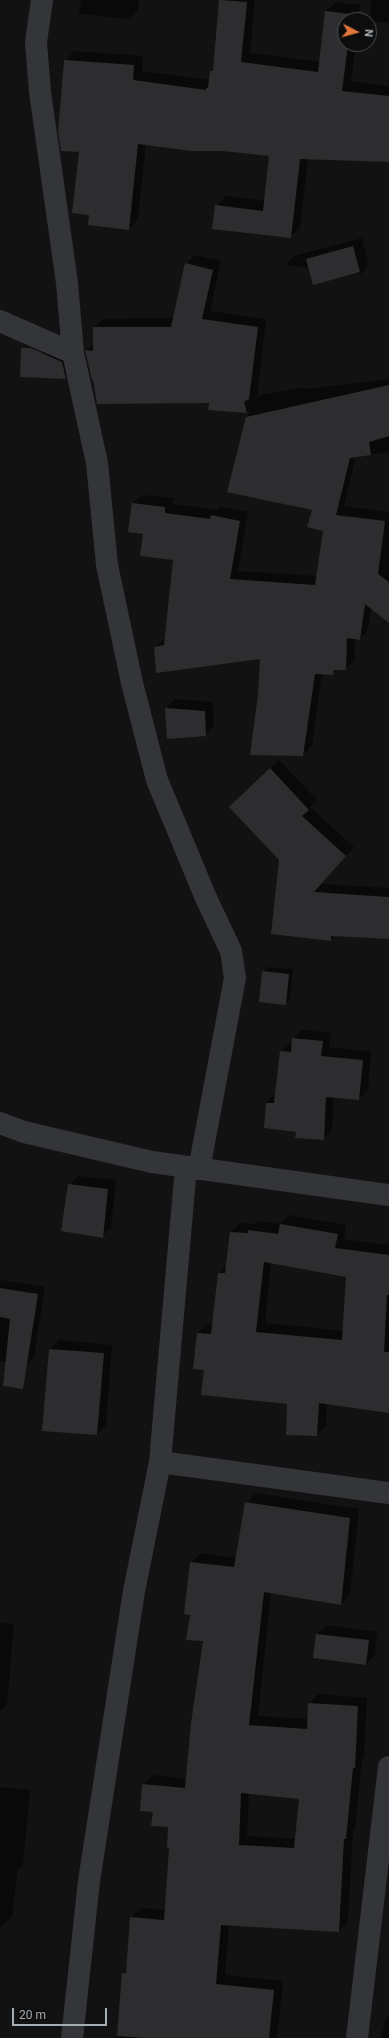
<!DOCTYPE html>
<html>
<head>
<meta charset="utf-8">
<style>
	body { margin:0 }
	#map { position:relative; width:389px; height:2038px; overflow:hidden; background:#121213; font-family:Roboto,sans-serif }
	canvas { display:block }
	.north { position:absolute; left:337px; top:12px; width:40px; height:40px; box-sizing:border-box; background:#0d0d0e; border:1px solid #494d50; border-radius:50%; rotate:96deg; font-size:11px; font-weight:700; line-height:16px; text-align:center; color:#a4adb2 }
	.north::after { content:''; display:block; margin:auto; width:14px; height:18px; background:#e2753a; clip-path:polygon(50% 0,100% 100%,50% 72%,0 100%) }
	.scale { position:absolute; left:12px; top:2008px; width:95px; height:18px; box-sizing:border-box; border:2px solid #a4adb2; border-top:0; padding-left:5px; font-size:12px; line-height:14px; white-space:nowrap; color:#a4adb2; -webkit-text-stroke:3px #0d0d0e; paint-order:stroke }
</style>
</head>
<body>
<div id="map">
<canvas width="389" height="2038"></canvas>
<div class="north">N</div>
<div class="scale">20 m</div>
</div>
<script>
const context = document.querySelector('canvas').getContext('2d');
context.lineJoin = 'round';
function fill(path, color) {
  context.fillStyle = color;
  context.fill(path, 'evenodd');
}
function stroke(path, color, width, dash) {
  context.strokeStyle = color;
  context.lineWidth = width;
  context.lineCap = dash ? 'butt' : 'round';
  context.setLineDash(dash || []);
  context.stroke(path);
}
const shadow = new Path2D(`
	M81 0H139L138 10 129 19 79 14Z
	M220 0H255L250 53 320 62 326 11 336 2 360 5 358 20H345V44H356L351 81 389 86V161L308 158 300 228 290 237 216 206 226 196 265 201 271 156 223 150 146 144 138 219 129 229 90 214 65 61 74 51 143 56 142 71 210 80 211 72 214 69Z
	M371 0H389V22H371Z
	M362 238 369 265 361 274 286 265 294 256Z
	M195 255 221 261 210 311 266 319 257 398 260 395 299 388 306 389 389 379V452L356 456 344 506 389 512V618L371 608 368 630 360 639H355L354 661 345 669H338L333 674 322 673 312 746 303 755 251 754 259 696 261 657 155 647 166 638 174 559 144 533 133 503 142 495 174 498 173 504 217 510 220 507 248 512 238 571 317 576 324 530 313 509 228 491 249 412 209 409 210 402 94 379 86 351 94 343V328L103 319 174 318 186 264Z
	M46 348 67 357 70 373 65 378 41 353Z
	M175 699 213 702 214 726 205 735 168 738 166 708Z
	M279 760 317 800 310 807 354 847 321 884 389 888V938L334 935 330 940 239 799Z
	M268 967 293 969 290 999 285 1004 263 972Z
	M302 1030 331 1033 329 1047 371 1052 368 1090 359 1099 334 1096 332 1130 323 1139 297 1131 266 1103 275 1094 281 1052 290 1043H293V1039Z
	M78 1176 116 1180 111 1228 102 1236 62 1230 69 1185Z
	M290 1215 346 1225 344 1239 389 1245V1412L327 1403 326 1426 316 1435 288 1404 205 1369 198 1333 207 1324 213 1325 219 1273 227 1265 231 1232 240 1223 255 1224 258 1221 280 1224ZM271 1263 347 1276 344 1331 265 1323Z
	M2 1280 45 1287 34 1357 27 1364 0 1361V1281Z
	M59 1340 112 1345 106 1425 97 1434 50 1349Z
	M255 1493 359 1509 350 1595 341 1604 271 1592 258 1716 308 1719 309 1704 318 1694 367 1698 364 1757 362 1759 355 1829 353 1831 348 1921 339 1931 229 1925 225 1975 283 1981 277 2038H118L123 1974 127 1969 131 1917 141 1908 165 1910 170 1847 169 1827 154 1811 143 1784 153 1775 187 1779 204 1640 191 1614V1563L201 1553 237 1558 246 1503ZM249 1793 300 1798 296 1839 247 1836Z
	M0 1623 14 1624 7 1704 0 1711Z
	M326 1625 377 1632 375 1655 366 1664 317 1634Z
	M0 1787 30 1790 23 1865 18 1869 12 1916 1 1927 0 1926Z
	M389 2015V2038H381L385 2020Z`);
const building = new Path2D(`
	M219 0 247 2 241 62 318 72 325 11 351 14 350 20H345V44H348L342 91 389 96V162L300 159 291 238 212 229 215 205 263 211 269 156 223 151H191L138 144 129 230 88 225 89 215 72 213 79 152 61 151 58 132 64 60 134 65 133 80 206 90V88H208L210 71H213Z
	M353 246 360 272 313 285 306 259Z
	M185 263 213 270 202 319 258 327 249 399 244 402 247 413 208 410 209 403 97 404 93 380H92L85 350 93 351V327H171Z
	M21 348H31L62 362 66 379 20 377Z
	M389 385V436L369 442 371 455 350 458 336 515 385 521 378 574 389 582V623L365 604 360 640 347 638 346 670H334L333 675 315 674 303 756 250 755 258 695 260 659 156 673 154 647 164 645 173 560 140 556 143 534 128 532 132 503 165 507V513L210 519 211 515 240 521 230 579 315 585 323 531 307 527 312 510 227 492 246 417Z
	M165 708 205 711 206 736 167 739Z
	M270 768 309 810 302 816 346 856 314 892 389 897V939L331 936V941L271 934 279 860 229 807Z
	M262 971 289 974 286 1005 259 1002Z
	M292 1038 323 1041 321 1056 363 1060 359 1100 326 1097 324 1140 295 1138 296 1132 264 1128 266 1103H274L280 1051 291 1052Z
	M68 1184 108 1189 103 1238 61 1231Z
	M280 1224 338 1234 335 1248 389 1255V1295H387L384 1352H389V1413L319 1403 317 1436 286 1435 287 1404 201 1395 204 1370 193 1369 197 1333 211 1334 218 1273H225L230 1232 248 1233V1230L278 1234ZM264 1262 346 1277 342 1340 256 1332Z
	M0 1288 38 1294 23 1389 3 1386 10 1319 0 1317Z
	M49 1349 104 1353 97 1435 42 1431Z
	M245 1502 350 1518 341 1605 264 1592 249 1725 307 1729 308 1703 358 1706 355 1768H353L346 1839H344L339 1932 221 1925 216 1984 274 1990 269 2038H147L117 2036 122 1973H126L130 1917 164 1920 169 1848H167L168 1827 151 1826 153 1812 140 1811 142 1784 185 1788 191 1723 203 1641 186 1640 190 1615 184 1614 190 1562 234 1567ZM241 1793 299 1799 294 1848 239 1845Z
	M316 1634 369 1640 366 1665 313 1658Z`);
const minor = new Path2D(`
	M42 0 36 42 40 92 67 283 73 353 97 463 107 565 132 683 157 780 206 898 231 951 235 978 199 1169
	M0 321 73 353
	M0 1123 24 1132 152 1162 389 1195
	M160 1462 389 1493
	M72 2038 89 1881 134 1591 160 1462 186 1167
	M357 2038 389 1767`);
fill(shadow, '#0007');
fill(building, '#2d2d2f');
stroke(minor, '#333538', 22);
</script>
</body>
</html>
